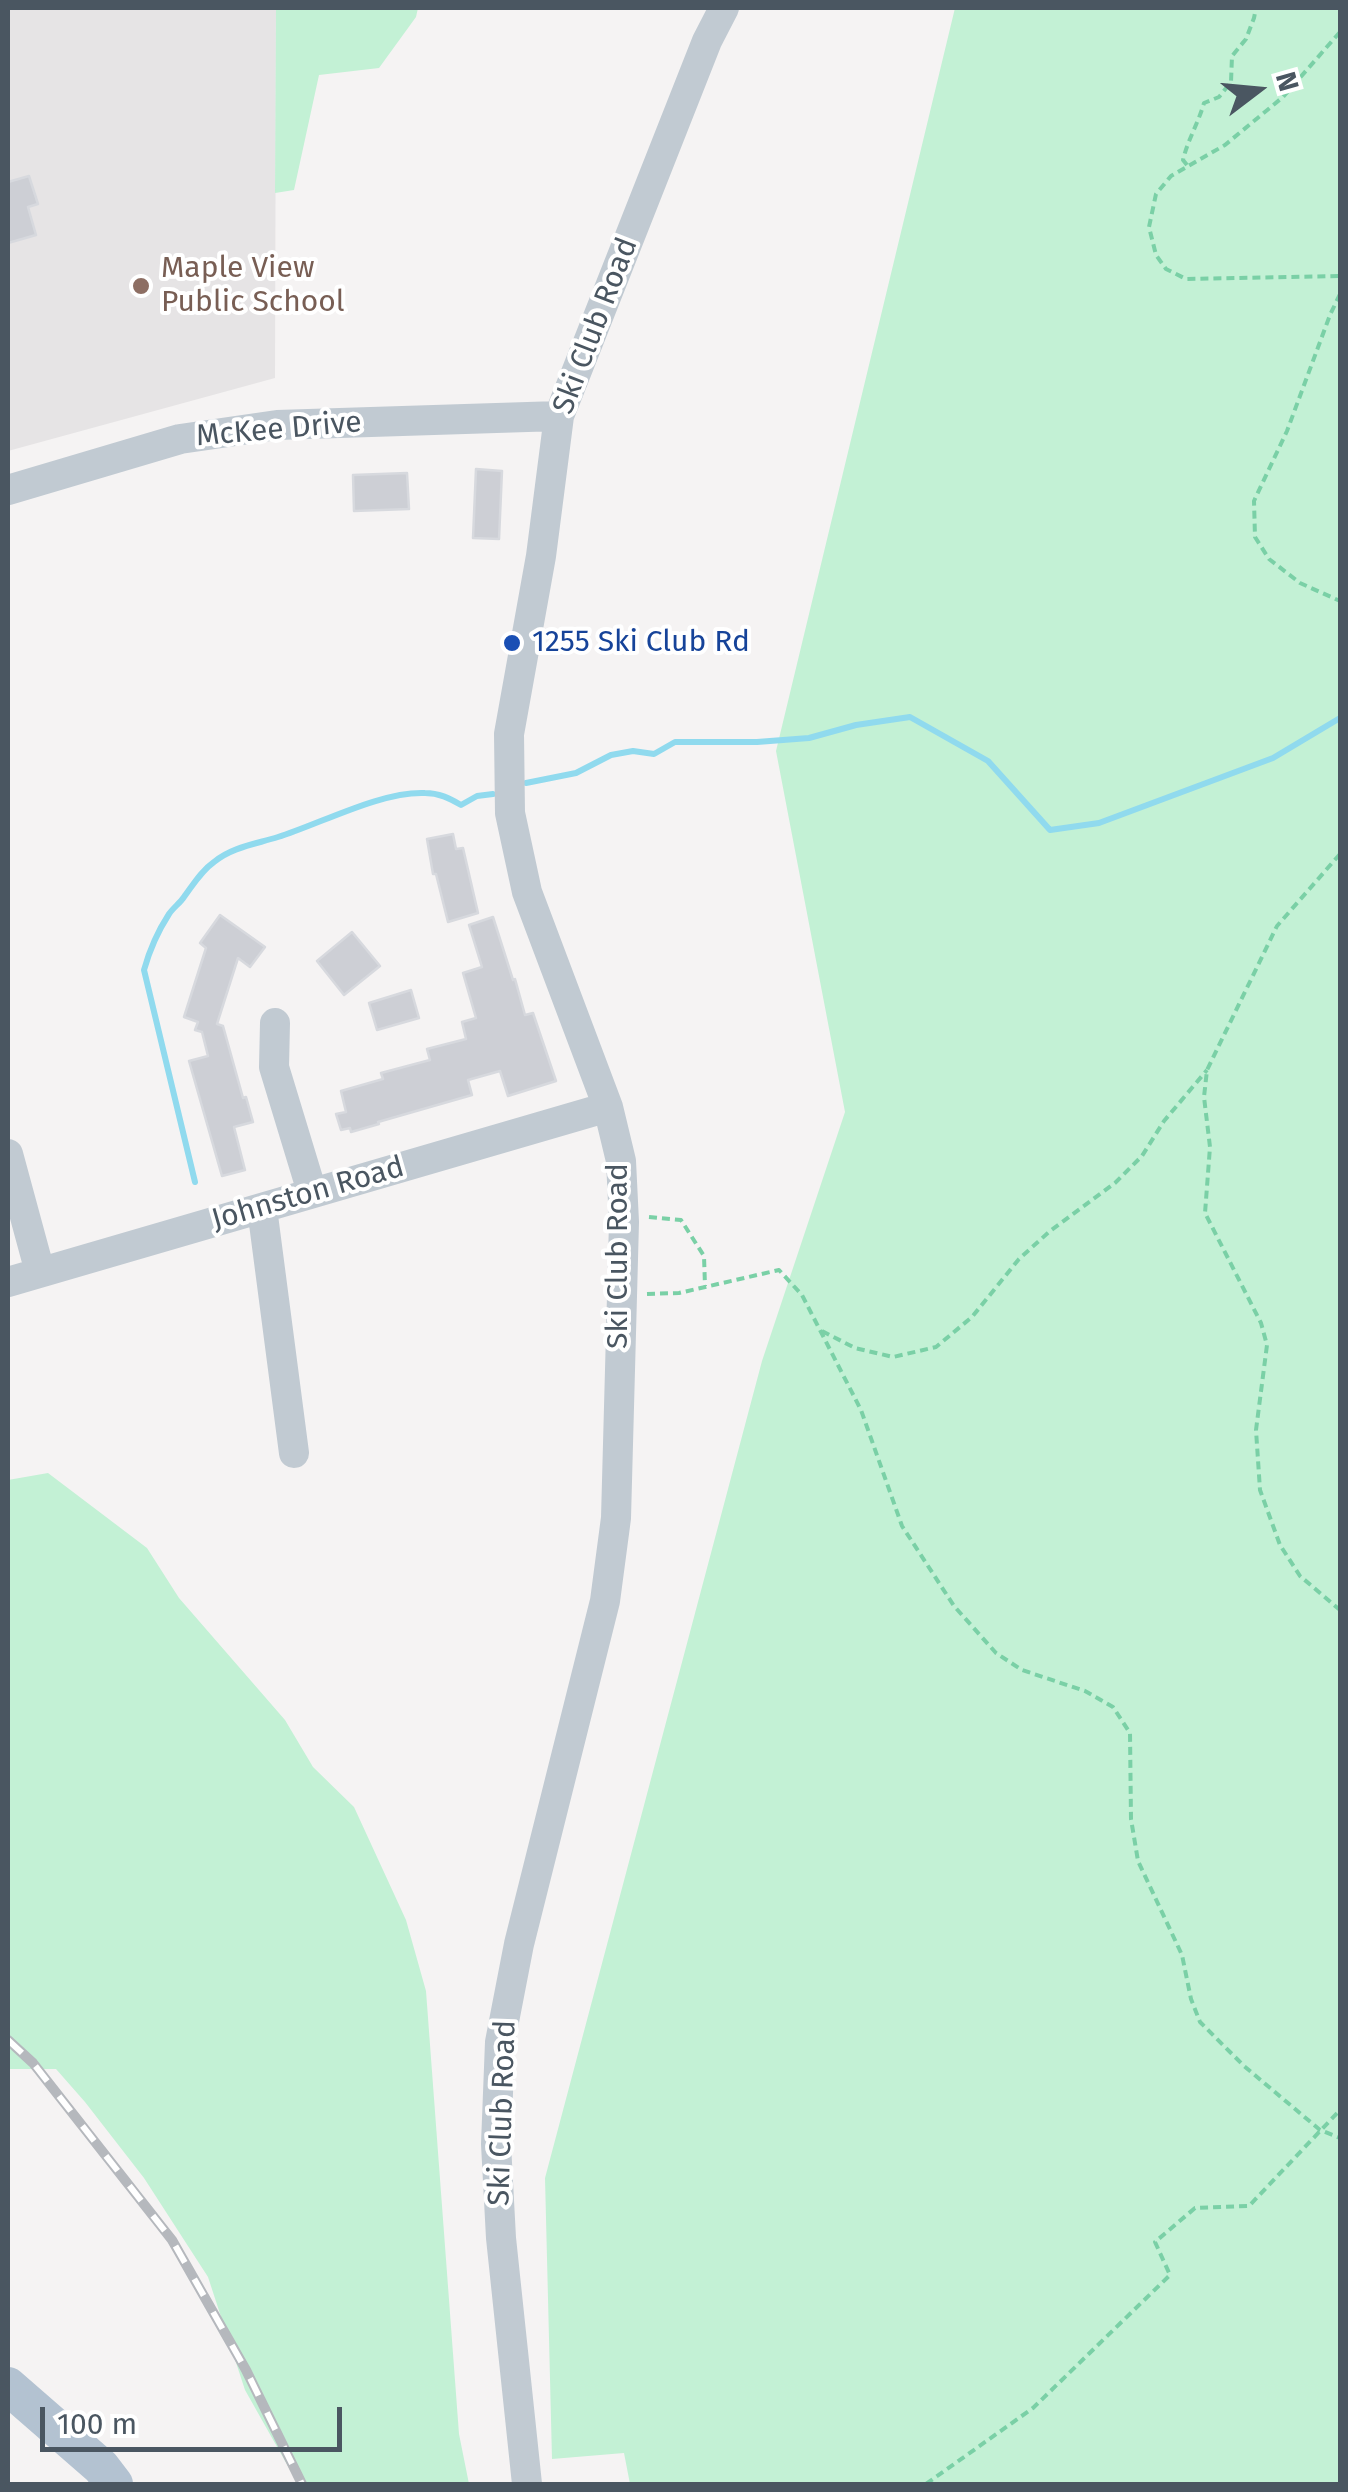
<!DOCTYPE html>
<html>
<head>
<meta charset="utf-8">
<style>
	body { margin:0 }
	#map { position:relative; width:1348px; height:2492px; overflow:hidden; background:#f5f3f3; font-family:"Fira Sans",sans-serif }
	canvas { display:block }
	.frame { position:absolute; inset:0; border:10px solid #4a5661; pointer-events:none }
	.north { position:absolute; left:1208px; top:40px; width:100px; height:100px; -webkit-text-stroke:8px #fff; paint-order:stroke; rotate:74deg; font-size:28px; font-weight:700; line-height:40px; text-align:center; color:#4a5661 }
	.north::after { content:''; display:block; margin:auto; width:35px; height:45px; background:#4a5661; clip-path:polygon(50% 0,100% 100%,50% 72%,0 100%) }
	.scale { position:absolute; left:40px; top:2407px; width:302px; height:45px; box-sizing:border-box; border:5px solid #4a5661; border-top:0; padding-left:12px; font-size:30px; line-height:35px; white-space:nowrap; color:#4a5661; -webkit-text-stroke:8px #fff; paint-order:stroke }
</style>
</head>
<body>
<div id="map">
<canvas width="1348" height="2492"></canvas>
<div class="frame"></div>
<div class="north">N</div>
<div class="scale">100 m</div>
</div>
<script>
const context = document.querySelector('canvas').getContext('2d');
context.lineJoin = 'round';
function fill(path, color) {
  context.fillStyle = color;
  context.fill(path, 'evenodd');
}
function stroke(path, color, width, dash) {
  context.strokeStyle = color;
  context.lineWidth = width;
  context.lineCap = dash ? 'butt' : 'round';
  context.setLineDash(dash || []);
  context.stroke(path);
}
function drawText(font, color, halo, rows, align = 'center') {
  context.font = font + ' "Fira Sans",sans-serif';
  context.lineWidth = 8;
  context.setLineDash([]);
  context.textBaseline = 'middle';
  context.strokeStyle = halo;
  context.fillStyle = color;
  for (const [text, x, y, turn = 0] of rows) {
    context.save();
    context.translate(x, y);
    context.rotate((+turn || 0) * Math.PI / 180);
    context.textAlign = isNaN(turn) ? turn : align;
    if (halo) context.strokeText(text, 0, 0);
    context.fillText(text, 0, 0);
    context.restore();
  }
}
const education = new Path2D(`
	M8 8H276L275 378 8 451Z`);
const green = new Path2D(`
	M276 8H418L416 17 379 68 319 75 294 190 275 193Z
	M955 8H1340V2484H630L624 2453 552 2459 545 2178 762 1361 845 1112 776 751Z
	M48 1473 147 1548 179 1598 285 1720 313 1767 354 1807 406 1920 426 1991 459 2434 469 2484H298L245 2390 208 2277 144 2178 85 2102 56 2069H8V1480Z`);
const stream = new Path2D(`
	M526 783 576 773 611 755 633 751 654 754 675 742H757L809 738 856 725 910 717 988 761 1050 830 1099 823 1273 758 1340 718
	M195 1182 144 970C149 952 158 931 169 914 173 908 180 903 184 897 193 885 201 871 214 862 232 847 256 844 278 837 320 824 381 791 425 793 439 793 449 798 461 805L477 796 493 794`);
const building = new Path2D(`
	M29 176 38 204 28 207 36 235 8 243V182Z
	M476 469 502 471 499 539 473 538Z
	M407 473 409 509 354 511 353 475Z
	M453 834 456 849 463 848 478 913 448 922 436 874H433L427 839Z
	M220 915 265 947 250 967 238 958 217 1024 223 1026 243 1098 246 1097 253 1122 234 1127 245 1170 222 1176 189 1061 208 1056 202 1032 195 1030 198 1022 184 1017 206 948 200 943Z
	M493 917 513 980 515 979 525 1015 533 1013 556 1081 508 1096 500 1071 468 1080 472 1095 378 1122 379 1124 351 1132 350 1128 341 1130 336 1114 346 1112 341 1091 383 1079 381 1073 430 1060 427 1049 466 1039 462 1022 476 1018 463 973 482 967 469 925Z
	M352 932 380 966 344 995 317 961Z
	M411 990 419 1018 377 1030 369 1003Z`);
const path = new Path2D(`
	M1340 32 1283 97 1225 145 1171 176 1156 194 1149 227 1156 255 1166 269 1186 279 1340 276
	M1187 165 1183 160C1188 139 1198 124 1204 103L1219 97 1231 82 1232 56 1246 39 1254 18 1256 8
	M1340 294 1330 315 1287 431 1254 501 1255 537 1269 559 1300 583 1340 601
	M1340 854 1277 926 1207 1070 1204 1097 1210 1147 1205 1213 1261 1323 1267 1345 1256 1430 1260 1490 1280 1545 1300 1576 1340 1610
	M649 1217 681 1220 704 1256 705 1286
	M647 1294 679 1293 779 1270 802 1295 861 1410 902 1526 954 1606 996 1653 1022 1670 1085 1691 1113 1707 1130 1733 1131 1819 1138 1861 1182 1955 1191 1999 1200 2022 1244 2066 1320 2130 1340 2138
	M822 1331 855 1348 893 1357 936 1347 972 1317 1019 1259 1050 1231 1115 1183 1142 1156 1164 1121 1207 1070
	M926 2484 1033 2408 1170 2275 1155 2242 1195 2208 1249 2206 1340 2110`);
const minor = new Path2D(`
	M8 490 180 439 277 425 559 416
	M275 1023 274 1067 312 1192
	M8 1154 40 1272
	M262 1208 294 1453
	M8 1282 608 1107
	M527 2484 501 2238 496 2144 500 2042 519 1944 605 1601 616 1518 624 1222 621 1161 608 1107 527 892 510 813 509 734 541 556 559 416 707 41 724 8`);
const major = new Path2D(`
	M8 2386 101 2467 114 2484`);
const rail = new Path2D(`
	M8 2040 33 2063 172 2240 246 2370 302 2484`);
const markers = [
	[141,286,10,"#8d6e63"],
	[512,643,10,"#1a4fb4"]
];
const educationNames = [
	["Maple View",161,269],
	["Public School",161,303]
];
const streetNames = [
	["Ski Club Road",596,326,-69],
	["McKee Drive",279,430,-5],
	["Johnston Road",308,1194,-16],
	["Ski Club Road",619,1256,-90],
	["Ski Club Road",503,2113,-88]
];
const transitNames = [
	["1255 Ski Club Rd",532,643]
];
fill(education, '#e6e4e5');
fill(green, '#c3f1d5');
stroke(stream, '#90daee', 6);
fill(building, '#cdcfd5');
stroke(building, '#d7d9de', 2.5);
stroke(path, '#7ad0a6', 4, [8, 5]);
stroke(minor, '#c1cad2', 30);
stroke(major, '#b3c2d1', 38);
stroke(rail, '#b5b8bd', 10);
stroke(rail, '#fff', 6, [19]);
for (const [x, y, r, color] of markers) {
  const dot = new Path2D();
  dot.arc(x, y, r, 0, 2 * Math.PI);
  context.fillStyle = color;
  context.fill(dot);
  stroke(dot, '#fff', 4);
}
drawText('30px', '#785e54', '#fff', educationNames, 'left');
drawText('30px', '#4a5661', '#fff', streetNames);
drawText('30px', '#164399', '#fff', transitNames, 'left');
</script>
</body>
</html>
